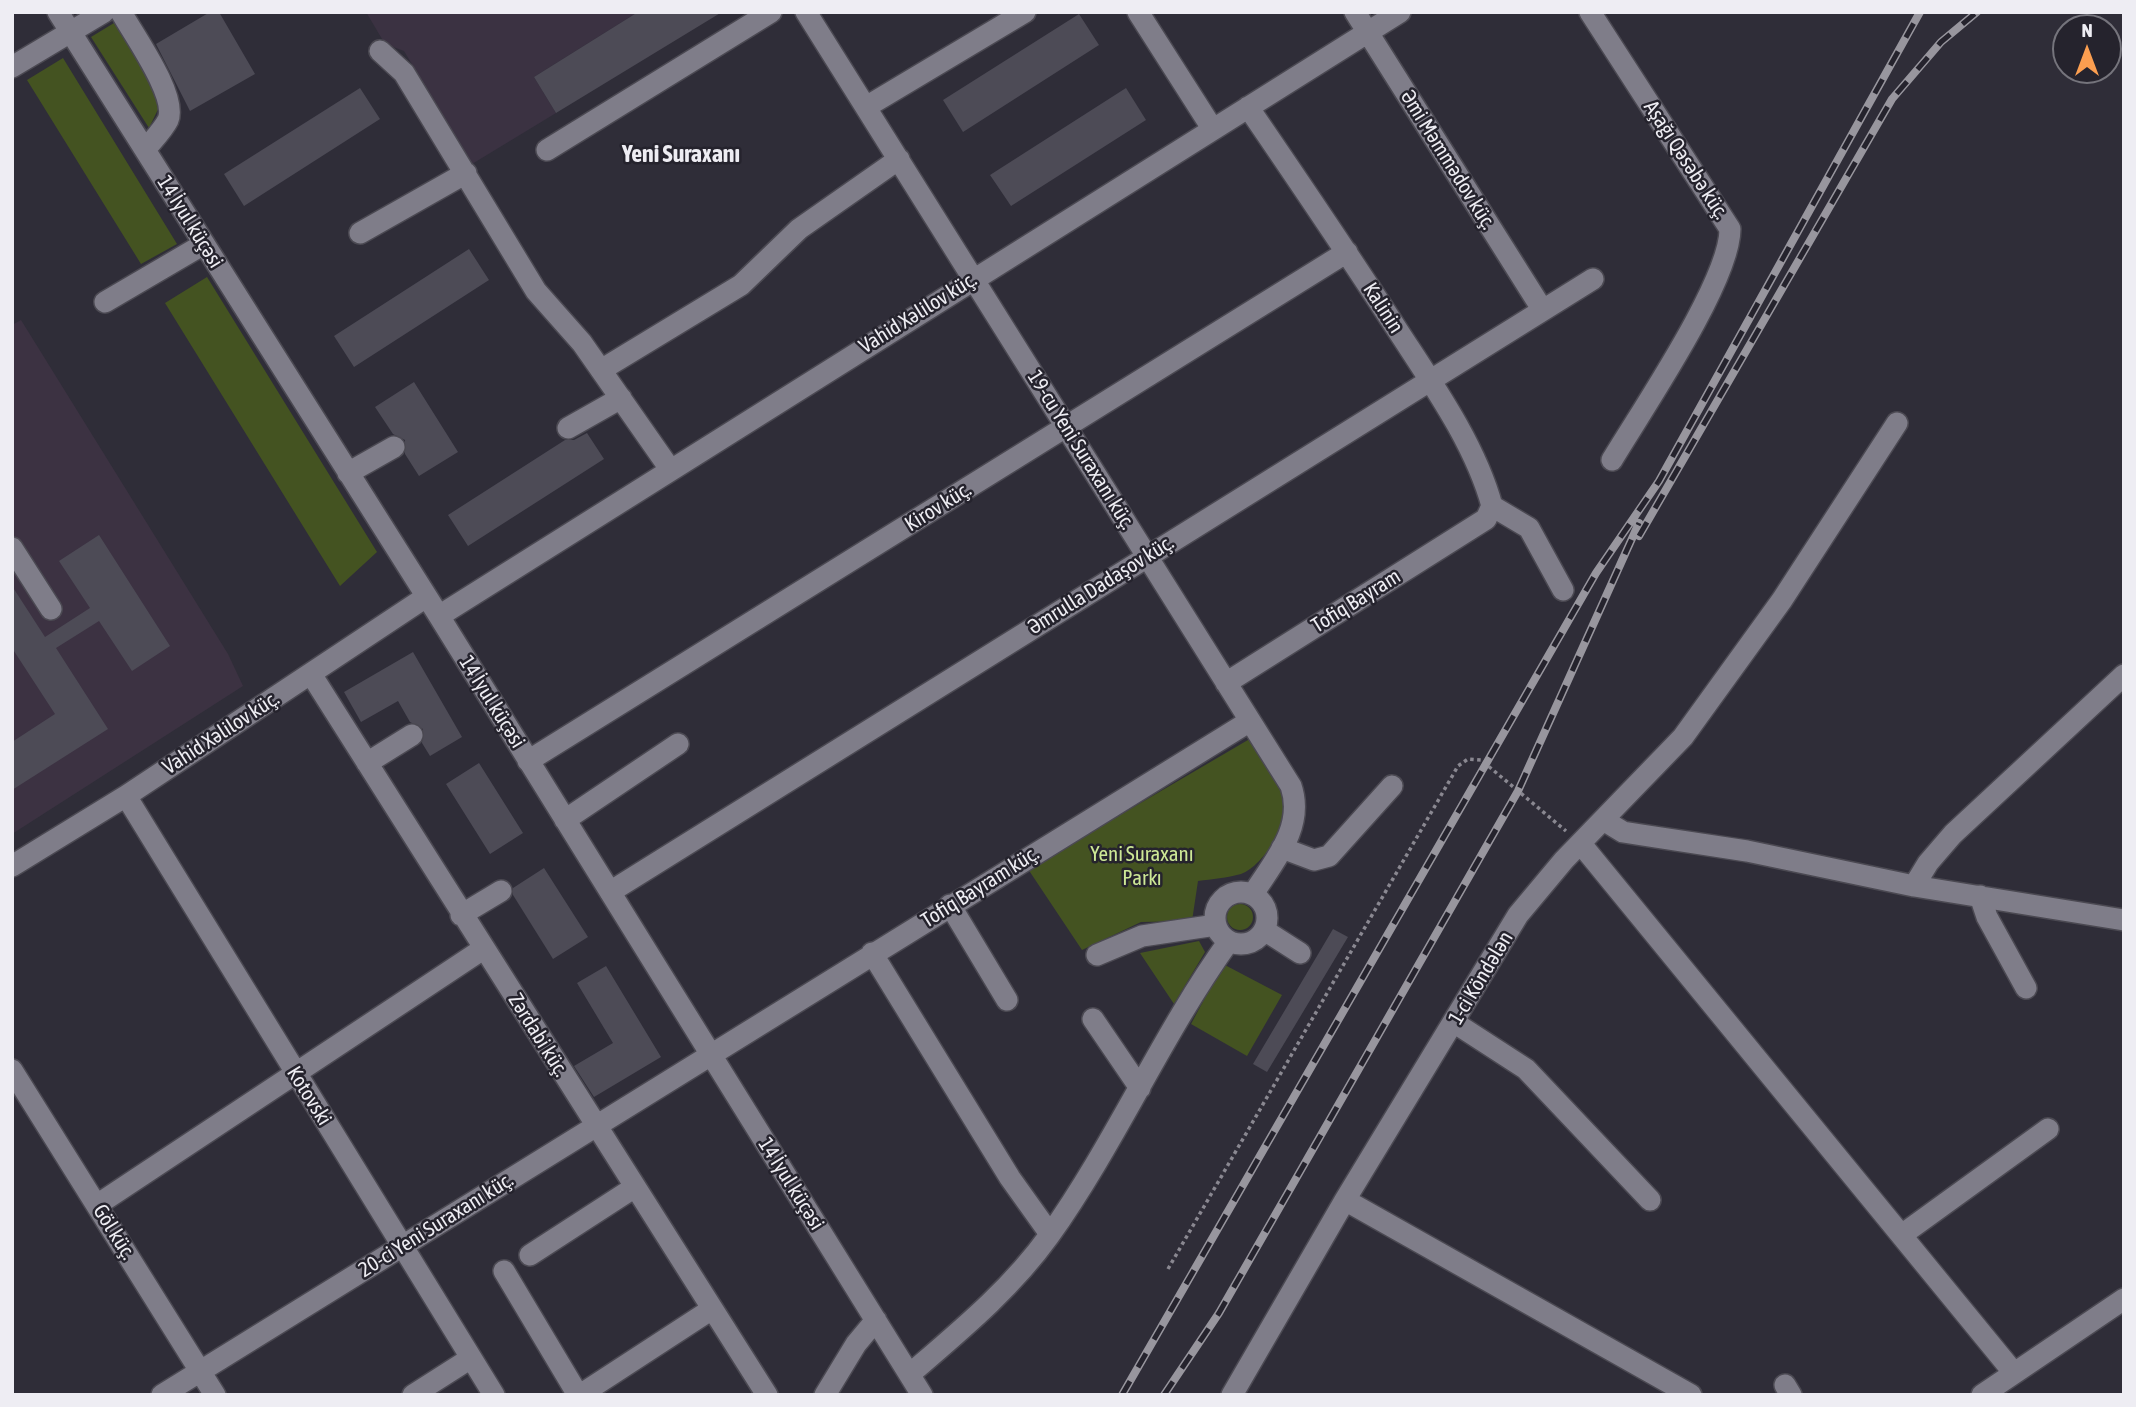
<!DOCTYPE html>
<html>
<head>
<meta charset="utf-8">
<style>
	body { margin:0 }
	#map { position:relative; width:2136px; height:1407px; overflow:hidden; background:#2f2d38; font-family:"Asap Condensed",sans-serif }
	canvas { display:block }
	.frame { position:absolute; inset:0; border:14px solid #eeedf3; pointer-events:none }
	.north { position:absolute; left:2052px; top:14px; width:70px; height:70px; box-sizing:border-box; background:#25232d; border:2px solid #75747c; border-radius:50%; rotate:0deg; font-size:19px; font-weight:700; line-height:28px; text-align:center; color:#eeedf3 }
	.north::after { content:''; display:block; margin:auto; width:24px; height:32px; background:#fb9e50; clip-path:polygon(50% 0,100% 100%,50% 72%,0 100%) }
</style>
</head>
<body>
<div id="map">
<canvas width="2136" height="1407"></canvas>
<div class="frame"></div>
<div class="north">N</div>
</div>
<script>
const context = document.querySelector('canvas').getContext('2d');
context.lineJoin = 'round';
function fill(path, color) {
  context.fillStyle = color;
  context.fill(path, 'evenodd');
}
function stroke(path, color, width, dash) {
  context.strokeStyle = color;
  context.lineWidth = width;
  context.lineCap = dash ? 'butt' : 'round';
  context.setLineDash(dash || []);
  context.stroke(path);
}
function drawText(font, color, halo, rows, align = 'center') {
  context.font = font + ' "Asap Condensed",sans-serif';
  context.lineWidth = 5;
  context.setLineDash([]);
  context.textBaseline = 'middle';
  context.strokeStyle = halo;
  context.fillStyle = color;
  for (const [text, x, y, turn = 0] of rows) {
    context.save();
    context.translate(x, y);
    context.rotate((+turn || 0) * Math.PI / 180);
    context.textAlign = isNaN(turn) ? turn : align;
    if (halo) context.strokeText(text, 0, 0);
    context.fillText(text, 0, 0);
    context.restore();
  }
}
const education = new Path2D(`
	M21 320 228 654 243 686 12 834V325Z`);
const medical = new Path2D(`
	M366 12H638L534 77 556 113 472 164 404 51 385 44Z`);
const green = new Path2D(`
	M114 23 163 99 149 128 91 37Z
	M63 58 177 244 141 264 27 80Z
	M207 277 377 552 340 586 165 303Z
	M1253 737C1279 775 1302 800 1273 844 1266 854 1253 870 1241 874 1227 878 1212 879 1198 881L1192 921 1141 922 1082 950 1028 869Z
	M1227 917a13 13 0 1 1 26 0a13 13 0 1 1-26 0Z
	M1199 941 1205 952 1174 1004 1140 953Z
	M1223 964 1282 995 1247 1056 1191 1024Z`);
const building = new Path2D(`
	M210 12H219L255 74 190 111 156 44Z
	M638 12H722L556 113 534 77Z
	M1079 14 1099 45 963 132 943 100Z
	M360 88 380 119 244 206 224 174Z
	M1126 88 1146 120 1011 206 990 175Z
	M469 249 489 280 354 367 334 336Z
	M414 382 458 452 419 476 405 454V440L393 434 375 407Z
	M587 433 604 459 468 546 448 515 565 440H574Z
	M99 535 170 646 132 671 99 621 56 648 108 729 12 790V742L55 714 12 648V586L45 637 90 608 59 561Z
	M413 652 462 737 430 756 422 743 423 729 410 722 398 701 361 722 344 692Z
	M479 763 523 833 490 854 446 784Z
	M544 868 588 937 553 959 513 895V888Z
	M1333 929 1348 937 1267 1072 1253 1064Z
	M606 966 661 1057 594 1097 574 1066 613 1043 577 983Z`);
const path = new Path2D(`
	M1168 1269 1458 766 1468 759 1481 760 1566 831`);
const minor = new Path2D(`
	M58 12 439 616 922 1395
	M121 12C133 34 178 96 168 120 163 130 152 141 145 150
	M806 12 1291 786C1305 827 1274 861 1253 894
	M1138 12 1212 128
	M1355 12 1542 309
	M1590 12 1730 229C1730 281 1642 410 1612 460
	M380 51 404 73 536 291 582 343 670 469
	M12 67 104 12
	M866 107 1025 12
	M547 150 771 12
	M360 233 466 173
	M105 302 204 244
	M601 370 741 285 799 229 899 159
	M568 428 621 398
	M348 473 394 447
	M1492 506 1529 528 1563 590
	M12 548 51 609
	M439 616 1400 12
	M311 674 767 1395
	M1226 683 1486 519 1492 506C1476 447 1436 389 1402 337 1352 260 1300 183 1248 107
	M528 761 1347 252
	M367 763 412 735
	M126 796 494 1395
	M565 820 678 744
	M1605 821 1623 832 1642 835 1747 851 1914 886 2124 920
	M1581 844 2014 1373
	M1282 848 1314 860 1329 856 1392 786
	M12 866 126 796 426 597
	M1914 886 1928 863 1953 834 2124 675
	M610 892 1593 279
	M1215 918a26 26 0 1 1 52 0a26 26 0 1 1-52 0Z
	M1980 896 1987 917 2026 988
	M950 905 1007 1000
	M461 915 501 891
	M1264 930 1300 953
	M872 953 1010 1178 1050 1234
	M1097 955 1142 936 1216 925
	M1093 1019 1140 1088
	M1455 1023 1526 1069 1650 1200
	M12 1070 215 1395
	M1345 1200 1691 1395
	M97 1205 483 949
	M1903 1234 2048 1129
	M530 1255 635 1187
	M504 1271 578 1395
	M910 1374C960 1331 1011 1289 1049 1236 1116 1142 1162 1034 1229 941
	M1785 1385 1791 1395
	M162 1395 1250 721
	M413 1395 471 1358
	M580 1395 712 1309
	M825 1395 856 1344 876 1320
	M1232 1395 1345 1200 1518 915 1564 860 1683 737 1782 600 1897 423
	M1982 1395 2124 1299`);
const rail = new Path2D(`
	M1639 536 1892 99 1941 42 1977 12
	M1122 1395 1596 573 1659 481 1920 12
	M1164 1395 1219 1313 1518 791 1639 523`);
const streetNames = [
	["Əmi Məmmədov küç.",1448,160,58],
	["Aşağı Qəsəbə küç.",1686,160,57],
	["14 İyul küçəsi",190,222,58],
	["Kalinin",1383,308,57],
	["Vahid Xəlilov küç.",918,313,-32],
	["19-cu Yeni Suraxanı küç.",1081,450,58],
	["Kirov küç.",938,507,-32],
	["Əmrulla Dadaşov küç.",1101,585,-32],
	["Tofiq Bayram",1356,601,-32],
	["14 İyul küçəsi",492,702,58],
	["Vahid Xəlilov küç.",221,733,-33],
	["Tofiq Bayram küç.",980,887,-32],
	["1-ci Köndələn",1481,978,-59],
	["Zərdabi küç.",538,1035,58],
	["Kotovski",309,1096,58],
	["14 İyul küçəsi",791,1184,58],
	["20-ci Yeni Suraxanı küç.",436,1225,-32],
	["Göl küç.",114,1232,58]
];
const parkNames = [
	["Yeni Suraxanı",1142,854],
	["Parkı",1142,878]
];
const quarterNames = [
	["Yeni Suraxanı",681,154]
];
fill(education, '#3c3242');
fill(medical, '#3b3242');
fill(green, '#445321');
fill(building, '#4d4b56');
stroke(minor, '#4b4952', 24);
stroke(path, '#8a8891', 3.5, [3.5, 3.5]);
stroke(minor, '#7f7d89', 21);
stroke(rail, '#98969e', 8);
stroke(rail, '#25232d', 5, [16]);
drawText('21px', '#eeedf3', '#25232d', streetNames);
drawText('21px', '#cde896', '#25232d', parkNames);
drawText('bold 24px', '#eeedf3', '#25232d', quarterNames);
</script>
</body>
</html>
